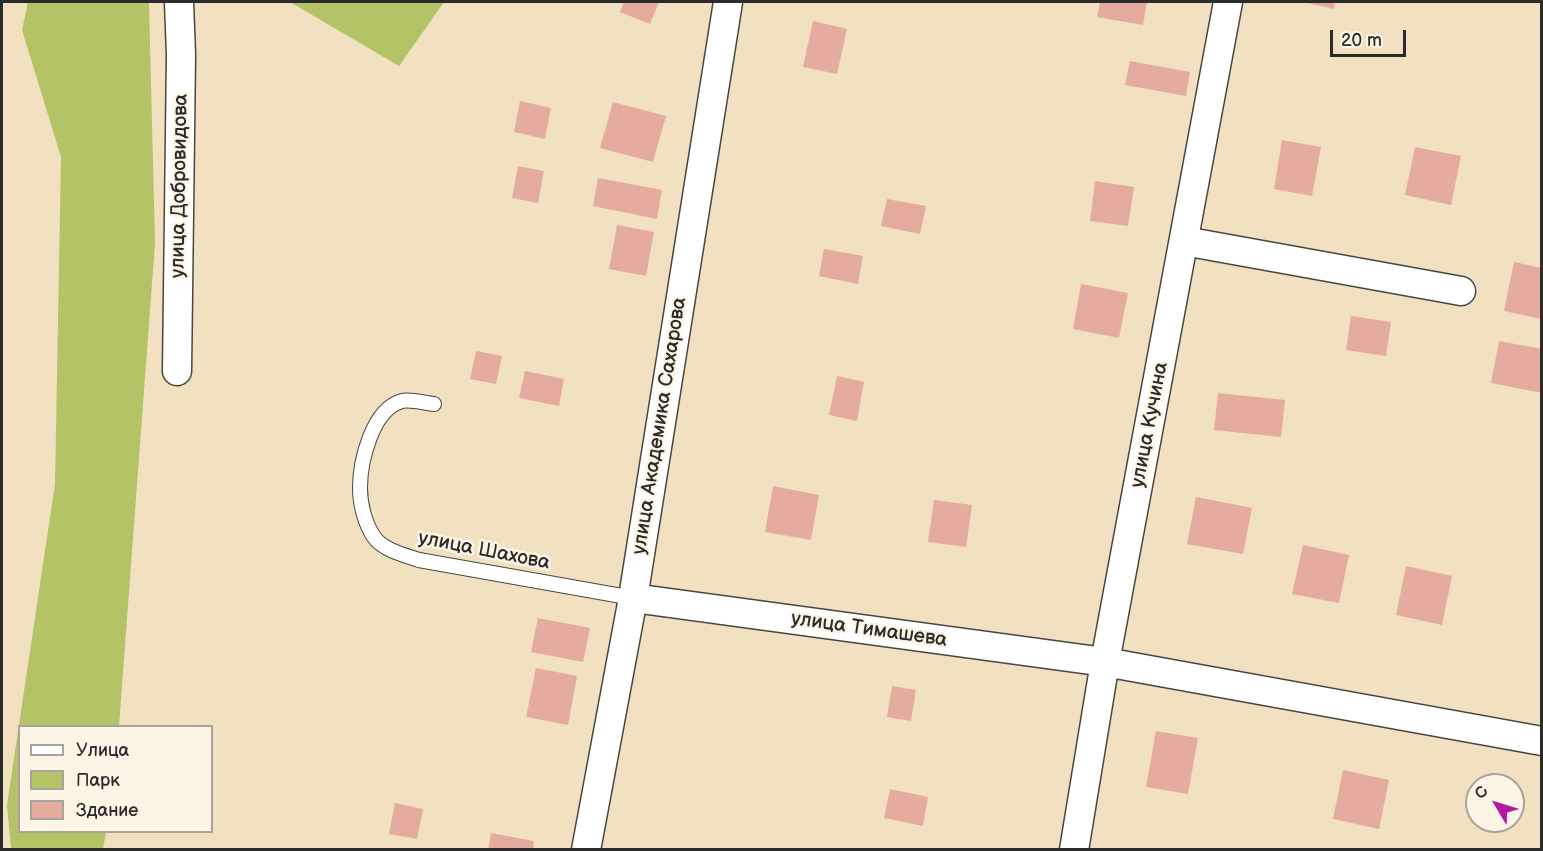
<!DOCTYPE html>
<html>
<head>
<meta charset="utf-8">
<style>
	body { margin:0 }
	#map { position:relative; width:1543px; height:851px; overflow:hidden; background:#f1e1c1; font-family:"Balsamiq Sans",sans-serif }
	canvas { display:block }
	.frame { position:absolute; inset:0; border:3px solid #2b2b2b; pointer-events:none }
	.legend { position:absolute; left:18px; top:725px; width:195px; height:108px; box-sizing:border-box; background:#fcf5e5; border:2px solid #a8a49b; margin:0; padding:8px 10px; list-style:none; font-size:18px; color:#2b2b2b }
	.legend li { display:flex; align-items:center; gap:12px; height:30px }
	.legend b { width:30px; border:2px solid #a8a49b }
	.north { position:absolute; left:1465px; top:773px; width:60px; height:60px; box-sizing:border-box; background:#fcf5e5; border:2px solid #a8a49b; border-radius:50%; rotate:308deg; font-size:16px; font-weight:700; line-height:24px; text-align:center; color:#2b2b2b }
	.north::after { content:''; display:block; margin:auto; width:21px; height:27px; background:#b5179e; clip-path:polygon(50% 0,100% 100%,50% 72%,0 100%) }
	.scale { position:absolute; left:1330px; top:30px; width:76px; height:27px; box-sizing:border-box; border:3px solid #2b2b2b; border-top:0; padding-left:8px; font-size:18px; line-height:21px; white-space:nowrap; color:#2b2b2b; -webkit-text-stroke:4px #fcf5e5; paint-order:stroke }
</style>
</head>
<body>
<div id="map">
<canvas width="1543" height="851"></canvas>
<div class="frame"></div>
<ul class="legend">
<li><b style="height:8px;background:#fff"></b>Улица</li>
<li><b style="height:16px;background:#b4c365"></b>Парк</li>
<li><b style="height:16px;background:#e5ab9f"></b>Здание</li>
</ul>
<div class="north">С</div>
<div class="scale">20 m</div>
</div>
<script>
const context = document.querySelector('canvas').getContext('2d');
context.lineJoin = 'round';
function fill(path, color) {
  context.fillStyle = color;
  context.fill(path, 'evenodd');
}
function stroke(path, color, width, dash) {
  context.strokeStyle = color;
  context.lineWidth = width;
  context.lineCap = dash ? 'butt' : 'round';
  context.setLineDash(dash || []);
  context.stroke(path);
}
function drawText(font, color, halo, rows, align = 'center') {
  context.font = font + ' "Balsamiq Sans",sans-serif';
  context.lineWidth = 5;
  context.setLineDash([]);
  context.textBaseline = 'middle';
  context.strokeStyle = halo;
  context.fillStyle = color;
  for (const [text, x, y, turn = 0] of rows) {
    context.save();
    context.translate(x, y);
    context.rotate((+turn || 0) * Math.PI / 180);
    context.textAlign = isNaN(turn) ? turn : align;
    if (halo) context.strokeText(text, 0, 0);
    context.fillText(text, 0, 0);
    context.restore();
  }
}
const green = new Path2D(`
	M28 2H149L155 243 119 726H20V832H106L103 849H11L7 805 55 484 61 157 22 30Z
	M290 2H444L399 66Z`);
const building = new Path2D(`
	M624 2H659L650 24 620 12Z
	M1100 2H1147L1143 25 1097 17Z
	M1303 2H1335L1334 9Z
	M813 21 847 29 837 74 803 67Z
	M1130 61 1190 72 1186 96 1125 85Z
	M520 101 551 108 545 139 514 132Z
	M613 102 666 116 653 162 600 148Z
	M1282 140 1321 147 1312 196 1274 189Z
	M1415 147 1461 156 1451 205 1405 195Z
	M518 166 544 171 538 203 512 198Z
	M598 178 662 190 657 219 593 206Z
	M1095 181 1134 187 1128 226 1090 221Z
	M887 199 926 206 920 234 881 226Z
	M617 225 654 232 646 276 609 269Z
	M824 249 863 256 858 284 819 276Z
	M1514 262 1542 268V319L1504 311Z
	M1081 284 1128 293 1119 338 1073 329Z
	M1351 316 1391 322 1386 356 1346 350Z
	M1499 341 1542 349V393L1491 383Z
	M476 351 502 356 496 384 470 379Z
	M525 371 564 379 559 406 519 398Z
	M837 376 864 382 857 421 829 415Z
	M1218 393 1285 400 1281 437 1214 430Z
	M773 486 819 495 811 540 765 532Z
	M1196 497 1252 508 1243 554 1187 544Z
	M934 500 972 505 966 547 928 542Z
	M1303 545 1349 555 1339 603 1292 594Z
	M1406 566 1452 576 1442 625 1396 615Z
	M538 618 590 628 583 662 531 652Z
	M536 668 577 676 568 725 526 717Z
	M892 686 916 690 911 721 887 717Z
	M1156 731 1198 738 1188 794 1146 787Z
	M1343 770 1389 780 1379 829 1333 819Z
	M890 789 928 797 923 826 884 818Z
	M395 803 423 809 417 839 389 834Z
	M491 833 534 841 533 850H488Z`);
const service = new Path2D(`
	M434 404C425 403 410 399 402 401 372 409 360 462 360 488 360 504 365 524 374 537 383 550 404 555 419 560L633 598`);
const minor = new Path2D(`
	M1184 241 1461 291
	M177 371 181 55 179 2
	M633 598 1105 662 1542 741
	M586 850 633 598 728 2
	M1074 850 1105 662 1228 2`);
const streetNames = [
	["улица Добровидова",180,186,-89],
	["улица Кучина",1150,425,-79],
	["улица Академика Сахарова",660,426,-81],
	["улица Шахова",484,551,11],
	["улица Тимашева",869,630,8]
];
fill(green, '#b4c365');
fill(building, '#e5ab9f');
stroke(service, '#494642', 16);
stroke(minor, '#494642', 31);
stroke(service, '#fff', 14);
stroke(minor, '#fff', 28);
drawText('20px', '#2b2b2b', '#fcf5e5', streetNames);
</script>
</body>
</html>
